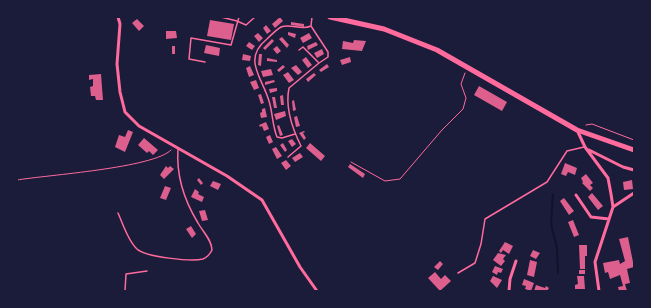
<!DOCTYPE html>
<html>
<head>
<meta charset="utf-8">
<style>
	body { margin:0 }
	#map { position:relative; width:651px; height:308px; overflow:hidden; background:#1b1b3a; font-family:"Golos Text",sans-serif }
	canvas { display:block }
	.frame { position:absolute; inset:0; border:18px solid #1b1b3a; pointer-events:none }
</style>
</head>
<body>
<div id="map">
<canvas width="651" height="308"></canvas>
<div class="frame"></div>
</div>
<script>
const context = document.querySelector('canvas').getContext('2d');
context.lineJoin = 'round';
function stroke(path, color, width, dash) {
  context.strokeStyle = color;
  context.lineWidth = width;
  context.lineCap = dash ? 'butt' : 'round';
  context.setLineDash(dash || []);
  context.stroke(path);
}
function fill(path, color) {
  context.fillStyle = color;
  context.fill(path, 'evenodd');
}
const stream = new Path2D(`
	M553 194 551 224 557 248 558 273`);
const building = new Path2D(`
	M280 17 283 21 275 28 272 24Z
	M137 19 144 26 139 31 132 23Z
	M210 20 234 24 231 40 207 36Z
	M291 22 304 24V27L291 25Z
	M266 25 271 31 267 34 263 28Z
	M166 31H176L177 38 166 39Z
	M288 32 296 34 295 38 288 35Z
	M258 33 263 38 259 42 254 36Z
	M309 33 312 38 303 43 300 38Z
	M282 37 289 45 287 48 279 39Z
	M272 39 274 41 265 50 263 48Z
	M354 40 366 41 362 51 342 49 343 41 353 43Z
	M249 42 255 46 252 50 246 46Z
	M316 42 318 45 308 50 307 46Z
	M206 45 220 48 219 56 204 53Z
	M172 46H175V54H172Z
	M277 46 281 51 277 54 273 49Z
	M322 49 324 54 317 58 314 53Z
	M243 54 251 56 250 61 242 60Z
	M259 54H262L261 66 258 65Z
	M306 57 312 65 308 68 302 60Z
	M350 57 351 62 342 65 340 60Z
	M267 58 277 60V62L267 61Z
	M327 64 329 67 321 72 319 70Z
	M283 65 285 67 279 72 277 70Z
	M296 65 302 72 298 75 291 68Z
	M250 66 254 75 249 77 246 68Z
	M271 69 273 75 263 77 261 71Z
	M288 72 294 80 289 83 283 75Z
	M314 73 316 75 308 82 306 79Z
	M101 74 103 100H96L95 96H91L90 87 93 86V79L89 80V75Z
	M256 80 259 88 254 90 250 82Z
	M274 80 275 82 265 85V82Z
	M479 86 507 102 502 111 474 95Z
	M277 88V91L270 93 269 89Z
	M261 94 264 103 261 104 258 95Z
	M283 95 284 105H281L280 96Z
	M272 97H275L277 108H274Z
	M294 100 296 110 293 111 292 101Z
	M265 108 267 117 261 118 260 113 262 112V109Z
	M285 111 286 116 276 120 274 114Z
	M297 116 300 126 296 127 294 117Z
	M266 122 269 129 264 131 262 126 260 127 259 125Z
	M279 125 283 135 280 136 277 126Z
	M128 130 133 132 125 152 115 147 119 135 125 137Z
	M304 131 305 132 303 133 306 138 304 140 299 133Z
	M270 135 273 142 269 144 266 137Z
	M144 138 158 150 153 155 149 151 147 153 138 145Z
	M292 139 296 144 292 147 288 141Z
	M283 143 287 150 285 152 280 145Z
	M310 143 325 156 321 161 306 148Z
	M276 147 282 156 277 159 272 149Z
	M300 153 303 157 295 162 292 158Z
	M286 160 291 166 286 170 281 163Z
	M565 163 577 168 575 175 568 172 566 176 561 174Z
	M350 164 365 174 363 178 348 167Z
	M166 166 168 168 170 166 174 169 164 179 160 175Z
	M586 174 593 183 590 185 593 188 590 191 582 183 583 182 581 178Z
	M199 178 203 183 201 185 197 180Z
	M632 180 633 189 624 190 623 182Z
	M213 181 221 184 218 190 210 186Z
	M165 186 171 188 166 200 160 198Z
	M195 189 199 192 198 194 204 197 202 202 191 197Z
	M592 193 603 206 598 210 588 197Z
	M564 198 574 211 569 215 560 201Z
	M205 210 208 220 202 221 199 211Z
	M573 220 579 235 574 237 568 222Z
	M191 226 196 234 192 238 186 229Z
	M628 237 634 267 627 269 630 283 625 284 627 291H619L618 287 623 286 620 275 610 279 608 272 605 273 603 263 619 260 620 264 625 261 619 239Z
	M505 242 513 246 509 254 503 250 501 253 499 251Z
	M579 245H587V256H585V269H580Z
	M533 250 540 253 536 259 530 256Z
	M498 253 506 255 503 259 505 261 501 266 493 260Z
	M530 260 537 262 534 277 527 275Z
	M440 261 443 264 438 270 434 267Z
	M495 266 503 269 501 273 498 272 497 275 492 272Z
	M579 270H585V274H579Z
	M435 272 441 279 445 275 451 281 440 291 428 278Z
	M493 276 502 280 497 288 490 281Z
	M577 276H584L585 289H575V285L578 284Z
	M524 279 534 283 531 291 525 289 526 286 522 285Z
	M536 285 545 288 546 286 549 288 547 291H534Z`);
const path = new Path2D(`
	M586 125 592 124 634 140
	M351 162 385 181 400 179 442 130 463 109 466 98 461 84 465 73
	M17 180C47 175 154 168 171 150`);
const service = new Path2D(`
	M221 17 237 21 246 25 255 17
	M299 50 303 47 318 62
	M205 62 189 59 191 38 231 45 239 17
	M295 134 282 138 277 137C272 124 273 114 269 101 262 77 242 59 267 39 271 35 276 30 281 27 291 23 301 31 311 26
	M288 157 301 146C293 130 285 107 289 88L319 63 328 57V52L311 26 312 17
	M118 213C123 224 128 241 137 249 145 257 192 262 203 259 208 257 210 254 212 250 212 240 203 232 198 223 184 200 176 176 178 149
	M458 273 475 263 481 244 485 219 547 182 567 151 584 147
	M125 291 126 274 147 271`);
const minor = new Path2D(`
	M118 17 120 24 117 64 120 92 125 112 139 126 227 176 262 200 300 267 317 291
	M577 130 585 147 608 178 611 194 613 207 595 262 599 291
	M589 150 623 167 634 170
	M576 195 591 217 609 219
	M613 207 634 193
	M509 291 510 279 516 261`);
const primary = new Path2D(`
	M330 17 384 29 437 50 577 130 634 150`);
stroke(stream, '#12122b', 2);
fill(building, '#dd5f8e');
stroke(path, '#ff6b9d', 1);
stroke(service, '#ff6b9d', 1.5);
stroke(minor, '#ff6b9d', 3);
stroke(primary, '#ff6b9d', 5);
</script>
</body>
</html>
